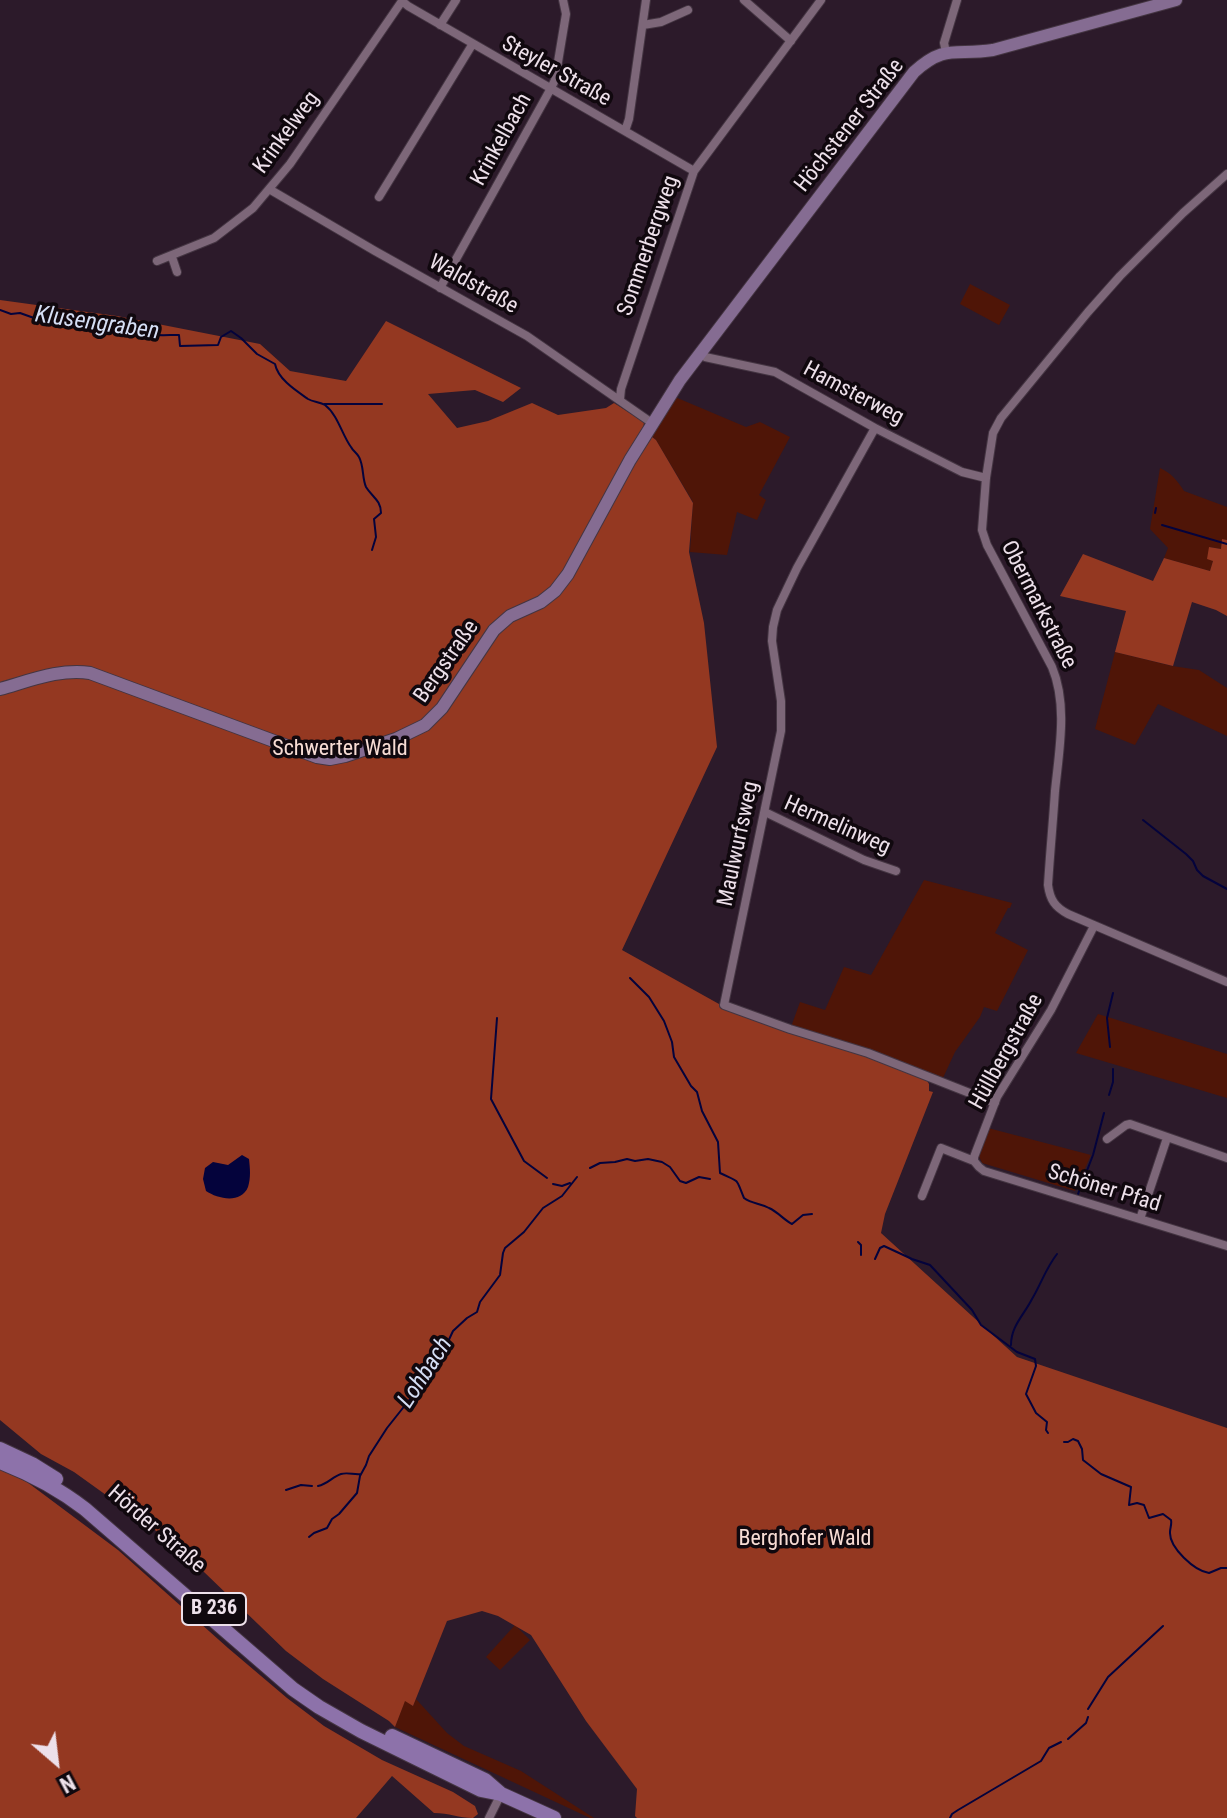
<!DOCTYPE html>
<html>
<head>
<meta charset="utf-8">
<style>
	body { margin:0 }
	#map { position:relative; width:1227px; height:1818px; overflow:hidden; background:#2c1a2a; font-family:"Roboto Condensed",sans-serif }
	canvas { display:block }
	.north { position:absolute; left:16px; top:1722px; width:80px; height:80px; -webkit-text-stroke:6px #10080e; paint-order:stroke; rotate:152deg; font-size:22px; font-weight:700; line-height:32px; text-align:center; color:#ede0ea }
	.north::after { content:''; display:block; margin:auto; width:28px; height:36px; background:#ede0ea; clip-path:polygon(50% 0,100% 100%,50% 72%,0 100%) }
</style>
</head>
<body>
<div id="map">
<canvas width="1227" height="1818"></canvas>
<div class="north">N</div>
</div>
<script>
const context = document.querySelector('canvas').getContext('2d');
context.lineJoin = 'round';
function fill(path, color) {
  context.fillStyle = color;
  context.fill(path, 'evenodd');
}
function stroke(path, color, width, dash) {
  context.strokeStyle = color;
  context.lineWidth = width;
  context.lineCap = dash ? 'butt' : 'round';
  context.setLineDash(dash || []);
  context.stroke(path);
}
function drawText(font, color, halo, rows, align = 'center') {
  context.font = font + ' "Roboto Condensed",sans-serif';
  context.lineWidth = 7;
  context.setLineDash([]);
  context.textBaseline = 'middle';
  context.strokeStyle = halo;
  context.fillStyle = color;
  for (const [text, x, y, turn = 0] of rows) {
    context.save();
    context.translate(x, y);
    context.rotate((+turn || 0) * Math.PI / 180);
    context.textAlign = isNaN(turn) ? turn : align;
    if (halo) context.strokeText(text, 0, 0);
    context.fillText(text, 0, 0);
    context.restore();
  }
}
const green = new Path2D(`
	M970 284 1010 305 999 325 960 304Z
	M675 397 746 427 760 422 790 437 759 495 766 500 757 520 737 512 727 555 690 552 693 502 656 440 651 435Z
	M1160 468C1171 473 1177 480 1184 491L1227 507V540L1222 539 1221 549 1210 547 1213 561 1210 571 1164 558 1168 548 1150 529Z
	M1115 652 1172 666 1199 670 1227 688V736L1158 704 1135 745 1095 729Z
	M924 880 1012 903 1010 908H1008L995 933 1028 950 997 1011 984 1007 980 1017 955 1052 942 1080 791 1027 800 1002 825 1010 844 967 871 975Z
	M1098 1014 1227 1054V1098L1076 1053Z
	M988 1128 1091 1155 1075 1191 982 1163 979 1156Z
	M515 1625 530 1640 500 1670 486 1657Z
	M416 1699 447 1733 464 1746 521 1771 594 1818H590L395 1727 405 1700 413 1706Z`);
const forest = new Path2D(`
	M0 300 117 316 260 344 290 371 346 381 386 321 521 388 503 402 475 390 428 394 457 428 488 421 532 403 558 415 606 408 614 403 644 422 643 430 656 440 693 503 689 552 704 623 717 747 622 950 728 1009 867 1055 926 1079 929 1084V1091L933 1092 885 1214 881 1233 1017 1357 1227 1428V1818H637L635 1816 637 1789 586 1721 531 1635 498 1616 482 1611 447 1621 413 1706 405 1701 395 1727 389 1721 323 1679 286 1651 177 1546 74 1472 41 1454 0 1420Z
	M1222 539 1227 540V616L1216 610 1192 602 1173 666 1115 652 1126 611 1060 596 1083 554 1153 581 1164 558 1210 571 1213 561 1207 559 1209 547 1221 549Z
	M0 1469 27 1482 118 1550 228 1648 287 1698 324 1726 382 1760 453 1792 475 1806 478 1814 473 1818C459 1818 449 1813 434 1813L392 1776 356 1818H0Z`);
const water = new Path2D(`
	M242 1155 249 1159C250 1168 251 1178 248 1187 241 1204 218 1199 206 1191L203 1179 205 1168 213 1162 228 1165Z`);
const stream = new Path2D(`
	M0 310 11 314 20 313 34 318 43 314H54L78 322 99 320 121 323C135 338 159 335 179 335L180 346 218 345 221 337 231 331 241 338 257 354 275 364C278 379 295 390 308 399 313 402 320 402 325 405 338 415 342 435 351 447 353 451 357 453 359 457 364 466 362 478 366 487 372 497 381 500 381 513L374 519 376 537 372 550
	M324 404H382
	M1155 513 1156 508
	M1162 525 1227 544
	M1143 820 1186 854 1193 861 1197 870 1203 876 1227 889
	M630 978 649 997 664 1021 672 1042 674 1057 691 1086 697 1092 702 1111 718 1142 720 1173C741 1183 735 1177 744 1198 752 1204 760 1203 769 1208 778 1212 784 1220 792 1224L803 1215 812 1214
	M497 1018 491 1099 524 1161 547 1178
	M1110 1047 1107 1018 1113 993
	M1109 1095 1113 1082V1069
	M590 1168 600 1163 615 1162 627 1159 635 1161 648 1159 662 1162 670 1167 680 1181 686 1183 699 1177 710 1179
	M553 1184 562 1186 570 1183
	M1078 1194 1093 1155 1104 1113
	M858 1242 861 1245V1255
	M875 1259 880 1248 884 1246 912 1259 930 1265 972 1310 981 1325 1017 1352 1035 1359 1036 1366 1026 1394 1036 1413 1047 1422 1046 1430 1048 1433
	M1011 1345C1011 1326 1024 1315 1032 1299 1041 1284 1046 1268 1057 1254
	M1064 1442H1068L1073 1439 1078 1441 1082 1449 1083 1460 1101 1474 1131 1487 1129 1505 1137 1503 1144 1505 1149 1518 1163 1514 1171 1520C1172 1524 1170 1528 1170 1532 1169 1548 1195 1571 1209 1573L1221 1568H1227
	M318 1486C328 1484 332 1477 341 1474 348 1472 354 1475 361 1474
	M286 1490 301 1485 312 1486
	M309 1537 314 1533 327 1528 332 1519 339 1514 357 1493 360 1476 366 1465 369 1456 387 1428 418 1389 426 1368 432 1358 446 1346 453 1331 467 1318 477 1312 480 1302 500 1275 503 1253 505 1248 524 1232 543 1208 562 1196 577 1177
	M1088 1709 1108 1677 1163 1626
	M1068 1739 1086 1723 1088 1717
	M950 1818 952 1814 958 1810 1041 1761 1049 1748 1061 1742`);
const street = new Path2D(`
	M744 0 791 41
	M402 1 408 6 694 171
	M440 25 456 0
	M643 25 661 22 688 10
	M946 52 944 43 957 0
	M625 131 629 119 646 0
	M1227 174 1183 213 1120 276 1088 312 1001 418 993 433 986 478 982 530 987 545 1052 667C1068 705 1059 751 1055 791 1053 822 1050 853 1048 885 1050 900 1055 907 1068 914L1227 982
	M269 189 375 251 527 336 652 423
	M379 197 472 45
	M172 257 177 272
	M157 261 214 238 253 208 290 164 402 1
	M440 288 550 90 555 80 566 14 563 0
	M699 353 705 357 775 372 875 428 962 472 986 478
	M620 399 621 389 694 171 821 0
	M875 428 797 568 777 610 773 627 772 641 781 701V731L724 1005 790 1029 868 1053 995 1103
	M765 812 864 860 896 871
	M1107 1139 1126 1125 1130 1124 1227 1158
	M974 1161V1157L997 1097 1051 1010 1094 926
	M922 1196 941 1148 974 1161 979 1167 984 1171 1227 1246
	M1140 1219 1167 1138
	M489 1818 501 1794`);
const secondary = new Path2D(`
	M0 689C29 681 61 668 90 673L317 757 330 759 345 756 396 739 425 725 442 708 494 630 510 616 541 602 555 591 568 574 630 460 680 380 914 72C946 43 956 56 993 50L1176 0`);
const primary = new Path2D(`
	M0 1449 32 1464 56 1479
	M0 1462C31 1474 59 1489 85 1509L293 1689 319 1707 361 1731 481 1790 501 1794 554 1818
	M392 1736 485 1780 500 1793`);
const shields = [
	[214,1609,64]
];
const shieldNames = [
	["B 236",214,1609]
];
const streetNames = [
	["Steyler Straße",556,72,29],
	["Höchstener Straße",850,126,-52],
	["Krinkelweg",287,133,-54],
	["Krinkelbach",502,140,-61],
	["Sommerbergweg",649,246,-71],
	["Waldstraße",473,285,29],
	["Hamsterweg",853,394,28],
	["Obermarkstraße",1038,605,63],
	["Bergstraße",447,662,-55],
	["Hermelinweg",837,826,24],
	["Maulwurfsweg",739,844,-78],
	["Hüllbergstraße",1007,1052,-61],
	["Schöner Pfad",1104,1189,17],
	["Hörder Straße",156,1530,41]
];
const parkNames = [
	["Schwerter Wald",340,749],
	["Berghofer Wald",805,1539]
];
const waterNames = [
	["Klusengraben",97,324,8],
	["Lohbach",426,1373,-57]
];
fill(green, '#4f1507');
fill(forest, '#943821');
fill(water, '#04033c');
stroke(stream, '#04033c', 2);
stroke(street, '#443542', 10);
stroke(secondary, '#443542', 14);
stroke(primary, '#443542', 16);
stroke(street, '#7d6779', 8);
stroke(secondary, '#856c92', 12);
stroke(primary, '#8d72aa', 14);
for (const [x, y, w] of shields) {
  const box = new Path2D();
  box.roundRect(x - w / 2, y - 16, w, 32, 6);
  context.fillStyle = '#10080e';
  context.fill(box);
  stroke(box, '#ede0ea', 2);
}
drawText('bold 20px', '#ede0ea', null, shieldNames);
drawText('22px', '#ede0ea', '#10080e', streetNames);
drawText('22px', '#f7dcd4', '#10080e', parkNames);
drawText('italic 24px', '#d5def4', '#10080e', waterNames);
</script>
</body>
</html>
